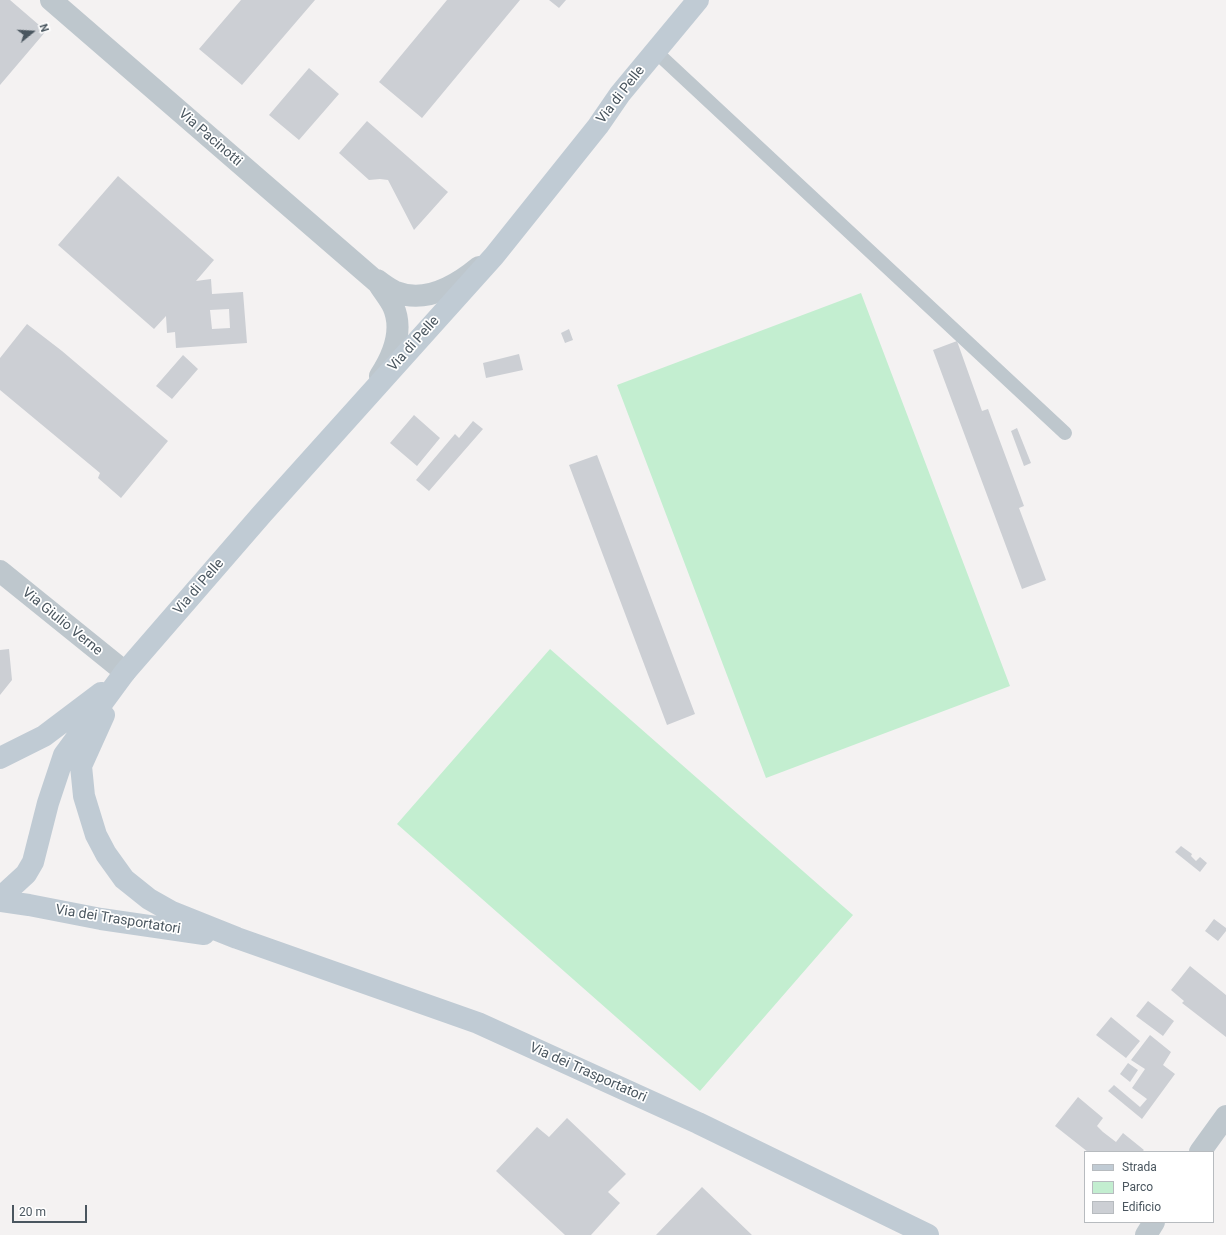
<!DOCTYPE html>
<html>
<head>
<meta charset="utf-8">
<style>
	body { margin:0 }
	#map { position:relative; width:1226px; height:1235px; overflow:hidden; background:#f4f2f2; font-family:Roboto,sans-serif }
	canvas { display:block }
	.legend { position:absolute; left:1084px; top:1151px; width:130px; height:72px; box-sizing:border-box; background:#fff; border:1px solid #b7bbbf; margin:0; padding:5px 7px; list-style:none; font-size:12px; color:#4a565f }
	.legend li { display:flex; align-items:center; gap:8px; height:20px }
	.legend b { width:20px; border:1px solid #b7bbbf }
	.north { position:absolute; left:12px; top:12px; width:40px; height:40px; -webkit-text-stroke:3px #fff; paint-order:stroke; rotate:72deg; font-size:11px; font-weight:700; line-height:16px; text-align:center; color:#4a565f }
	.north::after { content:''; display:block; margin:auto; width:14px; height:18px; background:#4a565f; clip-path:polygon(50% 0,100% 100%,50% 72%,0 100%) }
	.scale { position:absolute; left:12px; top:1205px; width:75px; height:18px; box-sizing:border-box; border:2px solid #4a565f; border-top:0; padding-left:5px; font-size:12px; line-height:14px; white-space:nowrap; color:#4a565f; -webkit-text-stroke:3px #fff; paint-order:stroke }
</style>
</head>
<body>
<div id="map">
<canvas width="1226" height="1235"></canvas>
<ul class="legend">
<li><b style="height:5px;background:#c0cbd4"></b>Strada</li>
<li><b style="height:11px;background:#c3eed0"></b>Parco</li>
<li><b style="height:11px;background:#cccfd4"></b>Edificio</li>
</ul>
<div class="north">N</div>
<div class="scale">20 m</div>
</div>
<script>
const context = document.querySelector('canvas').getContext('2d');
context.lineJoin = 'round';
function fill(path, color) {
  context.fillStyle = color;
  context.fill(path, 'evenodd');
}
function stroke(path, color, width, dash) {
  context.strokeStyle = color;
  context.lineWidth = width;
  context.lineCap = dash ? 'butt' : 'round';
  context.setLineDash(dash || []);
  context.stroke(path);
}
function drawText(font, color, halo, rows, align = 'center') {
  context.font = font + ' Roboto,sans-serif';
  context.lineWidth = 3.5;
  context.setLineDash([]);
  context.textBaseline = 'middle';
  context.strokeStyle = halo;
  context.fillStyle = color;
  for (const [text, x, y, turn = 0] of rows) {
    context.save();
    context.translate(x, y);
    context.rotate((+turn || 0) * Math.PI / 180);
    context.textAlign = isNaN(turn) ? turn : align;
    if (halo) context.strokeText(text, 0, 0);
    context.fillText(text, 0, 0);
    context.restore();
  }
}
const green = new Path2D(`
	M861 293 1010 686 766 778 617 385Z
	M550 649 853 915 700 1091 397 824Z`);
const building = new Path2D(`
	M0 0H10L46 31 0 85Z
	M241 0H315L242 85 199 49Z
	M447 0H520L422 118 379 82Z
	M549 0H566L559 8Z
	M309 68 339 94 299 140 269 115Z
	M367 121 448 192 414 230 388 180 380 179 369 180 339 153Z
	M118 176 214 260 196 281 211 279 212 294 243 292 247 343 176 348 175 332 167 333 166 316 154 329 58 245ZM229 309 230 328 212 329 210 310Z
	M27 324 62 351 168 441 121 498 98 478 100 473 0 390V358Z
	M569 329 573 340 565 343 561 333Z
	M957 341 982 411 988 409 1024 506 1019 508 1046 580 1022 589 933 350Z
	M519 354 523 370 486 378 483 363Z
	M183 355 198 369 172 399 156 386Z
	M414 415 440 438 417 466 390 443Z
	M473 421 483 429 429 491 416 480 455 434 459 438Z
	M1017 428 1031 463 1024 466 1011 431Z
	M597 455 695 714 667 725 569 465Z
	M9 649 12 680 0 695V650Z
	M1181 846 1192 854 1191 856 1196 861 1200 857 1207 863 1200 872 1175 852Z
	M1214 919 1226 928V931L1218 941 1205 931Z
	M1190 966 1226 995V1037L1182 1003 1184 1001 1171 990Z
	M1148 1001 1174 1021 1163 1036 1136 1016Z
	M1111 1017 1140 1041 1126 1058 1096 1035Z
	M1150 1035 1171 1052 1163 1065 1175 1074 1142 1119 1108 1091 1114 1085 1140 1107 1147 1099 1132 1088 1145 1069 1131 1060Z
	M1128 1063 1138 1070 1130 1082 1120 1074Z
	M1078 1097 1103 1118 1097 1126 1103 1132 1116 1142 1123 1133 1144 1150 1142 1152H1088L1055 1126Z
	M567 1118 626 1174 608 1192 620 1203 591 1235H565L496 1171 537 1127 549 1137Z
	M702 1187 752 1235H656Z`);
const lane = new Path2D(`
	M655 51 1065 433`);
const street = new Path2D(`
	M51 0 378 283C383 291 389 298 393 306 404 330 393 356 380 376
	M377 280C383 284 389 289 396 292 426 304 456 286 479 267
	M0 571 125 672
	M1200 1152 1226 1116
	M1146 1235 1154 1222`);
const secondary = new Path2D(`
	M104 715 81 766 84 796 96 835 106 854 124 879 149 899 172 912 237 938 478 1023 698 1123 928 1235
	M0 758 44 736 101 693
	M0 898 26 874 33 862 48 803 64 755 125 672 262 514 494 256 598 126 620 94 698 0
	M0 901 29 905 101 919 204 934`);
const streetNames = [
	["Via di Pelle",621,95,-52],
	["Via Pacinotti",210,138,41],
	["Via di Pelle",414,344,-48],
	["Via di Pelle",199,587,-49],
	["Via Giulio Verne",62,622,39],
	["Via dei Trasportatori",118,920,9],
	["Via dei Trasportatori",588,1073,24]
];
fill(green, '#c3eed0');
fill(building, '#cccfd4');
stroke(lane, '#bec7cd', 14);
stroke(street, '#bec7cd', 22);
stroke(secondary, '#c0cbd4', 22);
drawText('14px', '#4a565f', '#fff', streetNames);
</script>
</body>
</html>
